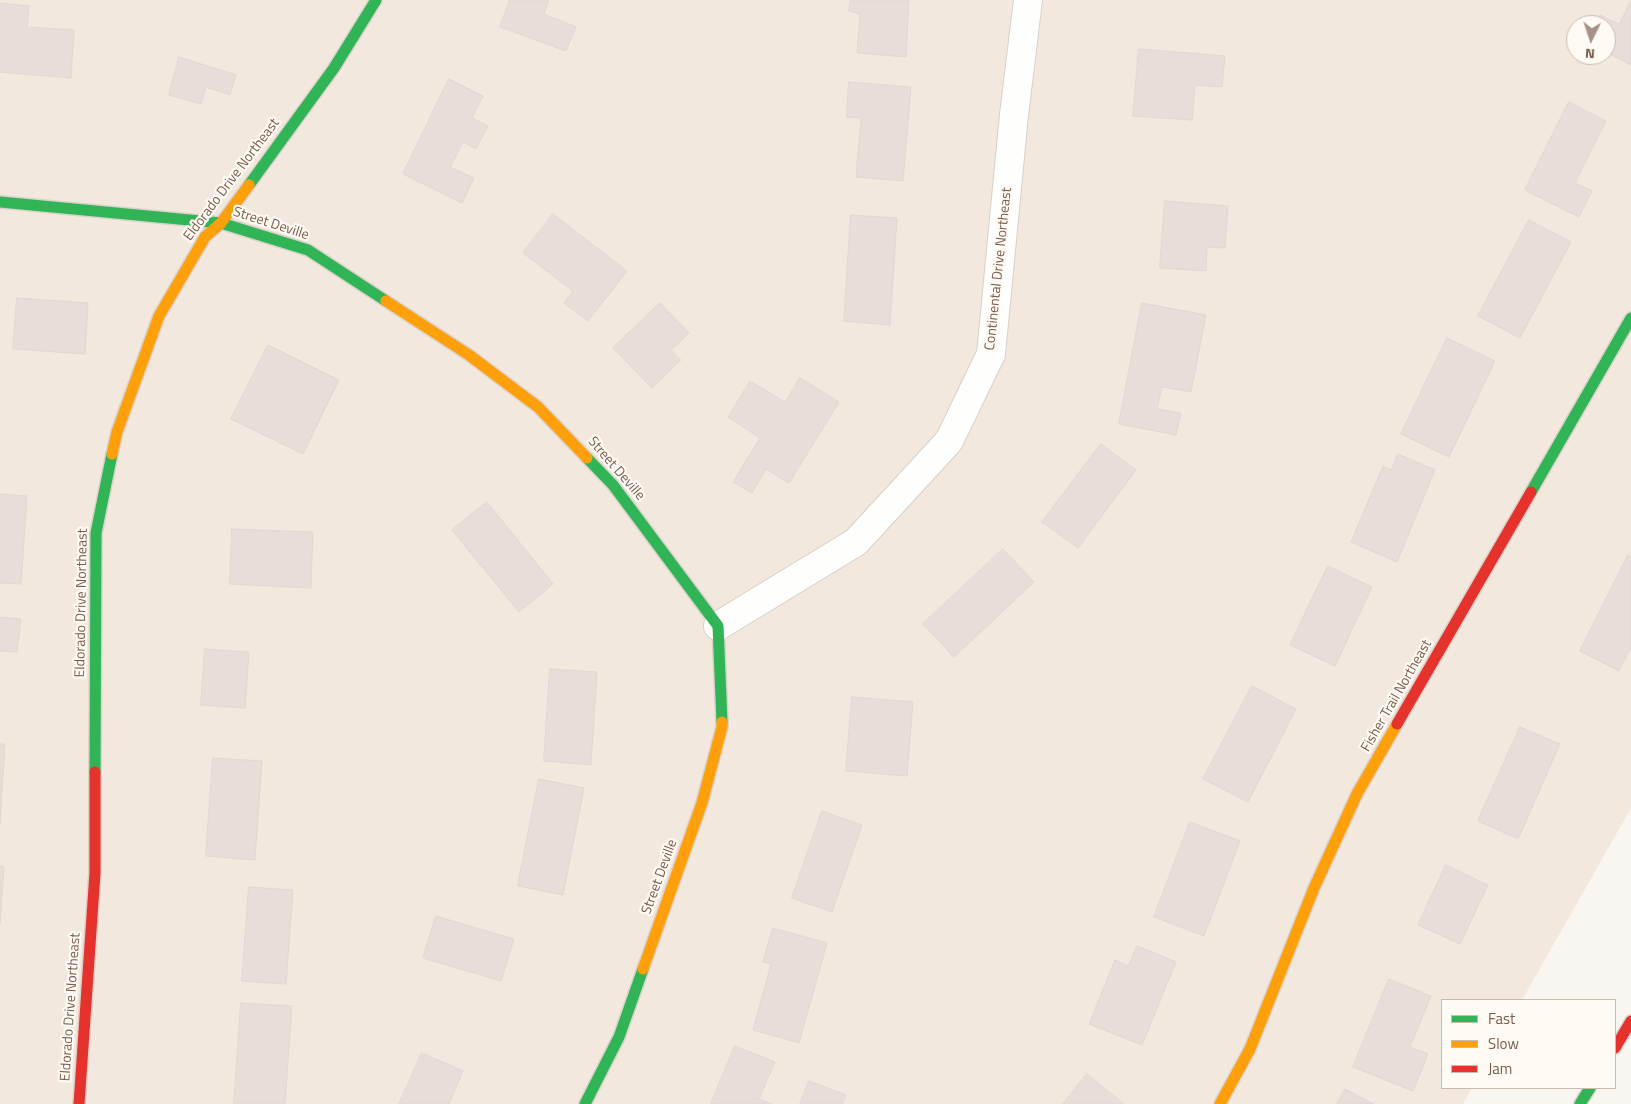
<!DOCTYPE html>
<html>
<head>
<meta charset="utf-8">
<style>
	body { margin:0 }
	#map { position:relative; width:1631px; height:1104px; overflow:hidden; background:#f9f5f0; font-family:"Titillium Web",sans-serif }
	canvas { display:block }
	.legend { position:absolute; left:1441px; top:999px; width:175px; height:90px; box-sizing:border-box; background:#fffaf3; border:1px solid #cabbb1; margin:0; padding:6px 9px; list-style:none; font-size:15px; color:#7a5c4d }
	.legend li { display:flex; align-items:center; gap:10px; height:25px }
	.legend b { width:25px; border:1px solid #cabbb1 }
	.north { position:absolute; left:1566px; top:15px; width:50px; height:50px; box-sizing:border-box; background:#fffaf3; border:1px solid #cabbb1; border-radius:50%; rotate:184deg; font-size:14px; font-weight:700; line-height:20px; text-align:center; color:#7a5c4d }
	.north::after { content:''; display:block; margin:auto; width:18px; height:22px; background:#a69286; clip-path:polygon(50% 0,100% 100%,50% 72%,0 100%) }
</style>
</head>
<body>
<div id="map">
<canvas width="1631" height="1104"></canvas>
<ul class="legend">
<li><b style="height:6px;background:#30b455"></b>Fast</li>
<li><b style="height:6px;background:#ff9f0a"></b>Slow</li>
<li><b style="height:6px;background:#e5322d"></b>Jam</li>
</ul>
<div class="north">N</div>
</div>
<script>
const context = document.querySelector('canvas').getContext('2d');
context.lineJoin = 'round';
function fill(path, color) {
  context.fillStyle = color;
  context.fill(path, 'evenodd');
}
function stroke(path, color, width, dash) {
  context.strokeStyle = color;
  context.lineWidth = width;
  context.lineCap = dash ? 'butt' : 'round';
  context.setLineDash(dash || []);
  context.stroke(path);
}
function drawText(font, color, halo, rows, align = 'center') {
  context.font = font + ' "Titillium Web",sans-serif';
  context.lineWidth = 4.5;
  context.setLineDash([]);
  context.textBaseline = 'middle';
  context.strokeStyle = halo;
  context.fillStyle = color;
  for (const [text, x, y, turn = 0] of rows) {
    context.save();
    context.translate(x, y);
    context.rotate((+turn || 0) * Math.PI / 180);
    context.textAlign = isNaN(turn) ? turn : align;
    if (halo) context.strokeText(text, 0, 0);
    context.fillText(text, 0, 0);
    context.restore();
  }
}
const residential = new Path2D(`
	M0 0H1631V808L1522 1000H1442V1088H1472L1463 1104H0ZM1576 25H1606V55H1576Z`);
const building = new Path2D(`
	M510 0H549L544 14 576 27 566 51 500 27Z
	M851 0H909L906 57 857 53 860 14 849 11Z
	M1631 1V65L1606 52V25H1595L1600 15 1619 24Z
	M0 3 29 6 27 27 74 30 71 78 0 72Z
	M1139 49 1225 56 1222 87 1195 85 1192 120 1133 116Z
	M179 57 236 75 230 95 206 87 201 104 169 95Z
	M449 79 483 96 472 118 488 126 476 149 463 142 450 167 474 178 462 203 403 174Z
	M849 82 911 87 903 181 856 177 861 118 847 117Z
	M1569 102 1606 121 1575 183 1592 191 1579 217 1525 190Z
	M1165 201 1228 206 1225 248 1207 247 1206 271 1160 268Z
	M553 214 627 271 588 321 564 303 573 291 523 253Z
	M851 215 897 218 890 325 844 321Z
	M1529 220 1571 242 1520 338 1478 316Z
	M17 298 88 303 85 354 13 349Z
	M660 303 689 333 671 350 681 360 652 388 613 348Z
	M1142 303 1206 315 1191 392 1162 387 1157 409 1181 413 1176 435 1119 424Z
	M1447 338 1495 361 1449 457 1401 434Z
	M268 345 339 380 303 454 231 419Z
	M800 378 839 402 789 483 766 469 752 493 733 482 760 438 728 417 750 381 785 402Z
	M1101 444 1136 470 1078 548 1042 522Z
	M1398 454 1435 470 1397 562 1351 542 1383 466 1391 470Z
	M0 494 27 496 21 584 0 583Z
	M487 502 553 584 519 612 452 530Z
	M232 529 313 532 311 588 230 584Z
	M1003 549 1034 582 954 657 923 624Z
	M1628 555 1631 557V647L1619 671 1580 651Z
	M1328 566 1372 587 1335 666 1290 645Z
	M0 617 21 619 17 652 0 651Z
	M205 649 249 652 245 708 201 705Z
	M550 669 597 672 591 765 544 761Z
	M1252 686 1296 709 1248 802 1203 779Z
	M852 697 913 702 907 776 846 771Z
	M1520 727 1560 744 1518 839 1478 821Z
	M0 744H5L0 823Z
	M213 758 262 761 255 860 206 856Z
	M539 779 584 788 563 895 518 886Z
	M822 811 862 825 832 912 792 898Z
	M1190 822 1240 841 1204 936 1154 917Z
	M1446 865 1488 885 1460 944 1418 925Z
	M0 866 4 867 0 924Z
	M249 887 293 890 286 984 242 981Z
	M436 916 514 939 501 981 423 958Z
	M773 928 827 943 799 1043 753 1030 771 964 763 962Z
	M1137 946 1176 962 1142 1045 1089 1024 1115 960 1128 966Z
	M1389 979 1431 996 1410 1047 1428 1054 1413 1091 1353 1067Z
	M241 1003 292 1006 285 1104H234Z
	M735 1046 775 1062 759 1099 772 1104H711Z
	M422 1053 463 1071 449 1104H399Z
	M1087 1074 1124 1104H1063Z
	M809 1081 846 1095 842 1104H800Z
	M1345 1089 1374 1104H1337Z`);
const street = new Path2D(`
	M718 626 856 542 949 441 991 354 1014 115 1028 0`);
const fast = new Path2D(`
	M249 185 334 68 376 0
	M0 202 221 223 308 250 386 301
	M587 458 613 485 718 626 722 722
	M1531 492 1631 318
	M95 772 96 533 112 454
	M585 1104 619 1037 643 969
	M1580 1104 1590 1088`);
const slow = new Path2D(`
	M386 301 469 355 538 407 587 458
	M112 454 117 432 159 316 205 237 221 223 249 185
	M643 969 702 803 722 727V722
	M1220 1104 1250 1049 1314 888 1357 794 1397 724`);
const jam = new Path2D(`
	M1397 724 1531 492
	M1615 1048 1631 1021
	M79 1104 95 873V772`);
const streetNames = [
	["Eldorado Drive Northeast",232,180,-53],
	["Street Deville",271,224,18],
	["Continental Drive Northeast",999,269,-84],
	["Street Deville",616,469,49],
	["Eldorado Drive Northeast",82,603,-89],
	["Fisher Trail Northeast",1397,696,-60],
	["Street Deville",660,877,-70],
	["Eldorado Drive Northeast",71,1007,-86]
];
fill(residential, '#f2e8de');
fill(building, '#e6ded7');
stroke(building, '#e2d8d2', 1);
stroke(street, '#d7d1cb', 30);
stroke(fast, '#d9d2cb', 14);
stroke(slow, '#d9d2cb', 14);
stroke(jam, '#d9d2cb', 14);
stroke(street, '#fefefd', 28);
stroke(fast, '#30b455', 11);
stroke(slow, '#ff9f0a', 11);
stroke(jam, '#e5322d', 11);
drawText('14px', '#7a5c4d', '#fffaf3', streetNames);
</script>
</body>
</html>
